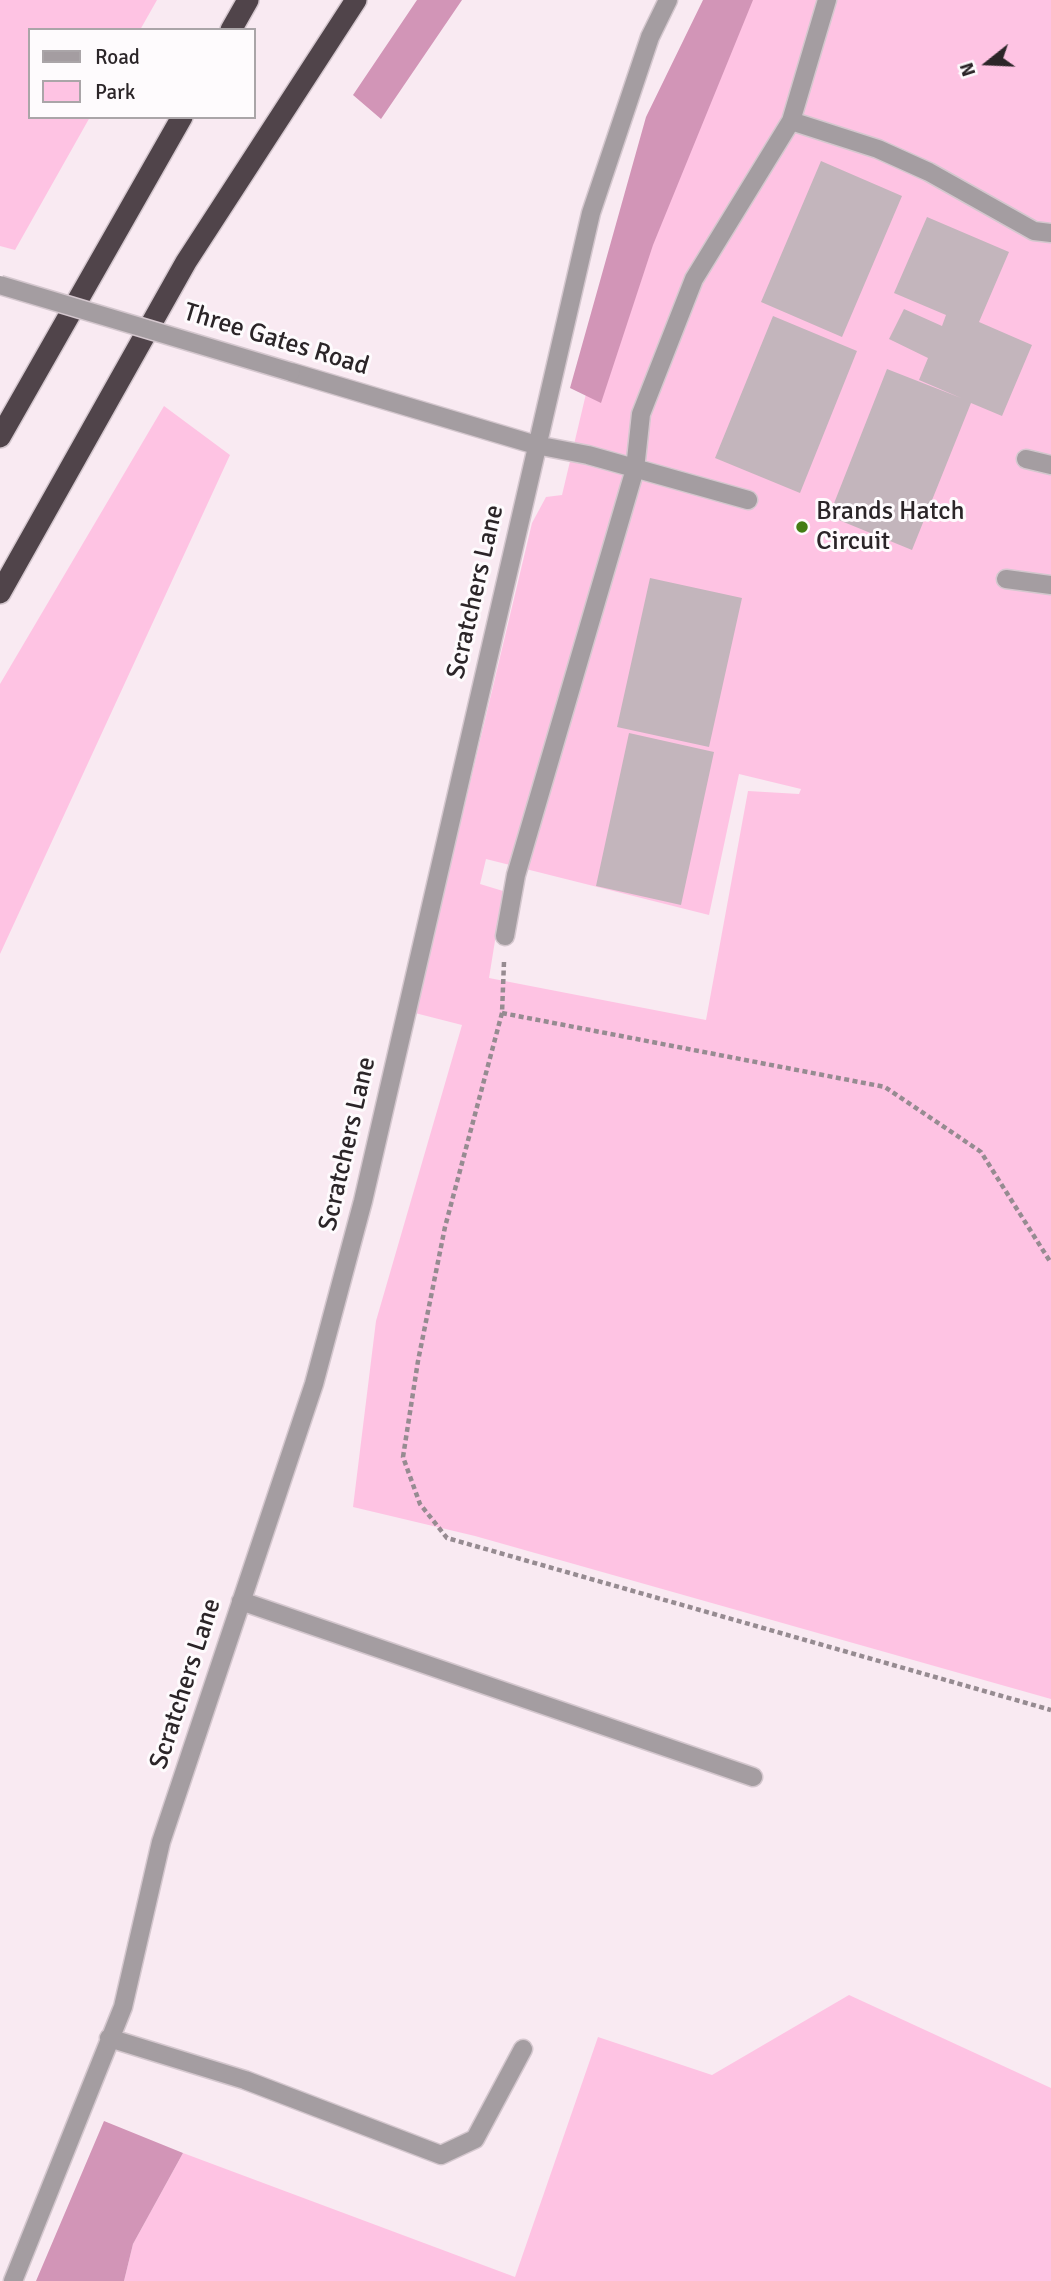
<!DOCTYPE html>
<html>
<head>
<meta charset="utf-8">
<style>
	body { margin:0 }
	#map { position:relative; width:1051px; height:2281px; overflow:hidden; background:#f9eaf2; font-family:Signika,sans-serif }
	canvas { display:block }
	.legend { position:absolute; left:28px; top:28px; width:228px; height:91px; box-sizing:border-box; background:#fefbfd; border:2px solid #aaa5a8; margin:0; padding:9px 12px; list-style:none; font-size:21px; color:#2b2528 }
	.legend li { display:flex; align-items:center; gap:14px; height:35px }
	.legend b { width:35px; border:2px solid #aaa5a8 }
	.north { position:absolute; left:953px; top:28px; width:70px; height:70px; -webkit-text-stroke:5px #fefbfd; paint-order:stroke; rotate:252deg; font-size:19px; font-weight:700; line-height:28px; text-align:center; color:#2b2528 }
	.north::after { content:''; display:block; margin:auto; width:24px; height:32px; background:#2b2528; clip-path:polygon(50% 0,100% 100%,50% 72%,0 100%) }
</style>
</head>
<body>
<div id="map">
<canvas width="1051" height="2281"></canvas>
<ul class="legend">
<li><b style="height:9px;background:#a49da1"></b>Road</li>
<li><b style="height:19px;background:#fec3e3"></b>Park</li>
</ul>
<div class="north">N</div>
</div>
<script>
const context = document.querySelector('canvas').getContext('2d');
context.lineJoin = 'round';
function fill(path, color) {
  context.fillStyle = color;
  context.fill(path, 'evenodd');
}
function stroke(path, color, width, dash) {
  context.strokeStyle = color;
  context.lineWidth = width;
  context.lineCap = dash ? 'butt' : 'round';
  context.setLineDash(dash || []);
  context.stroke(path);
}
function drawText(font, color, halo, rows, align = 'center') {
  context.font = font + ' Signika,sans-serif';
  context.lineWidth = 6;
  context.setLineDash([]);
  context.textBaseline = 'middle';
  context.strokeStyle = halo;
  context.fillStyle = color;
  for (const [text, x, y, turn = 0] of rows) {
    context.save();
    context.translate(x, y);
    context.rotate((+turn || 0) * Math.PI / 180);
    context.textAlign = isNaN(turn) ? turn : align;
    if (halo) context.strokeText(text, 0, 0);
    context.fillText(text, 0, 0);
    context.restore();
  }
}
const green = new Path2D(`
	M0 0H157L140 30H30V117H90L15 250 0 246Z
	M739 0H1051V1699L475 1536 353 1507 376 1321 462 1025 415 1013 532 523 546 497 562 495 613 280ZM739 774 801 789 799 794 748 791 706 1020 489 978 503 891 480 884 486 859 709 915Z
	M164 406 230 455 0 954V684Z
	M849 1995 1051 2088V2281H124L133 2244 183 2153 515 2277 598 2037 712 2075Z`);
const forest = new Path2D(`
	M417 0H462L381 119 353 95Z
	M703 0H753L653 245 601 403 570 388 646 117Z
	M104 2121 183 2153 133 2244 124 2281H36Z`);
const building = new Path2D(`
	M821 161 902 196 842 337 761 302Z
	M927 217 1009 252 979 322 1032 345 1002 416 971 403 912 550 829 516 887 369 961 398 919 380 928 358 889 339 904 309 942 326 946 315 894 293Z
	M773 316 857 351 800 493 715 458Z
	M650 578 742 598 709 747 617 727Z
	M629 733 714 752 681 905 596 886Z`);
const path = new Path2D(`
	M504 962 502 1013 445 1227 418 1361 403 1457 420 1504 447 1538 1051 1710
	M502 1013 885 1087 981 1152 1051 1263`);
const minor = new Path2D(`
	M791 121 827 0
	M291 372 536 445 588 455 748 500
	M1026 459 1051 465
	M1006 579 1051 585
	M505 936 516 875 635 469 641 414 694 279 791 121 878 149 929 172 1034 231 1051 233
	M241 1601 753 1777
	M109 2038 245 2080 441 2155 475 2139 523 2049
	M13 2281 123 2007 161 1842 314 1384 363 1201 591 213 650 37 668 0`);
const highway = new Path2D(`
	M231 30 248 0
	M0 437 182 117
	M0 593 186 262 356 0`);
const minorBridge = new Path2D(`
	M0 285 291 372`);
const markers = [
	[802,527,7,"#447d15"]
];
const streetNames = [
	["Three Gates Road",276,340,17],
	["Scratchers Lane",476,592,-77],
	["Scratchers Lane",348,1144,-77],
	["Scratchers Lane",186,1684,-72]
];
const poiNames = [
	["Brands Hatch",816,512],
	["Circuit",816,542]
];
fill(green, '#fec3e3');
fill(forest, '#d295b7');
fill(building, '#c3b5bc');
stroke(minor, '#d4c7ce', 21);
stroke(highway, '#d4c7ce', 24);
stroke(path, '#968b91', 4.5, [5, 3.5]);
stroke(minor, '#a49da1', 18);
stroke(highway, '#50444a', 21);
stroke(minorBridge, '#d4c7ce', 21, []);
stroke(minorBridge, '#a49da1', 18);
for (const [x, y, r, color] of markers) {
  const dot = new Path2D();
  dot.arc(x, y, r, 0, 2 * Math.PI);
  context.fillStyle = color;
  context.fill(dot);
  stroke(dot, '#fefbfd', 2.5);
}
drawText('26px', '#2b2528', '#fefbfd', streetNames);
drawText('26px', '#2b2528', '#fefbfd', poiNames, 'left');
</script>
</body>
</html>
